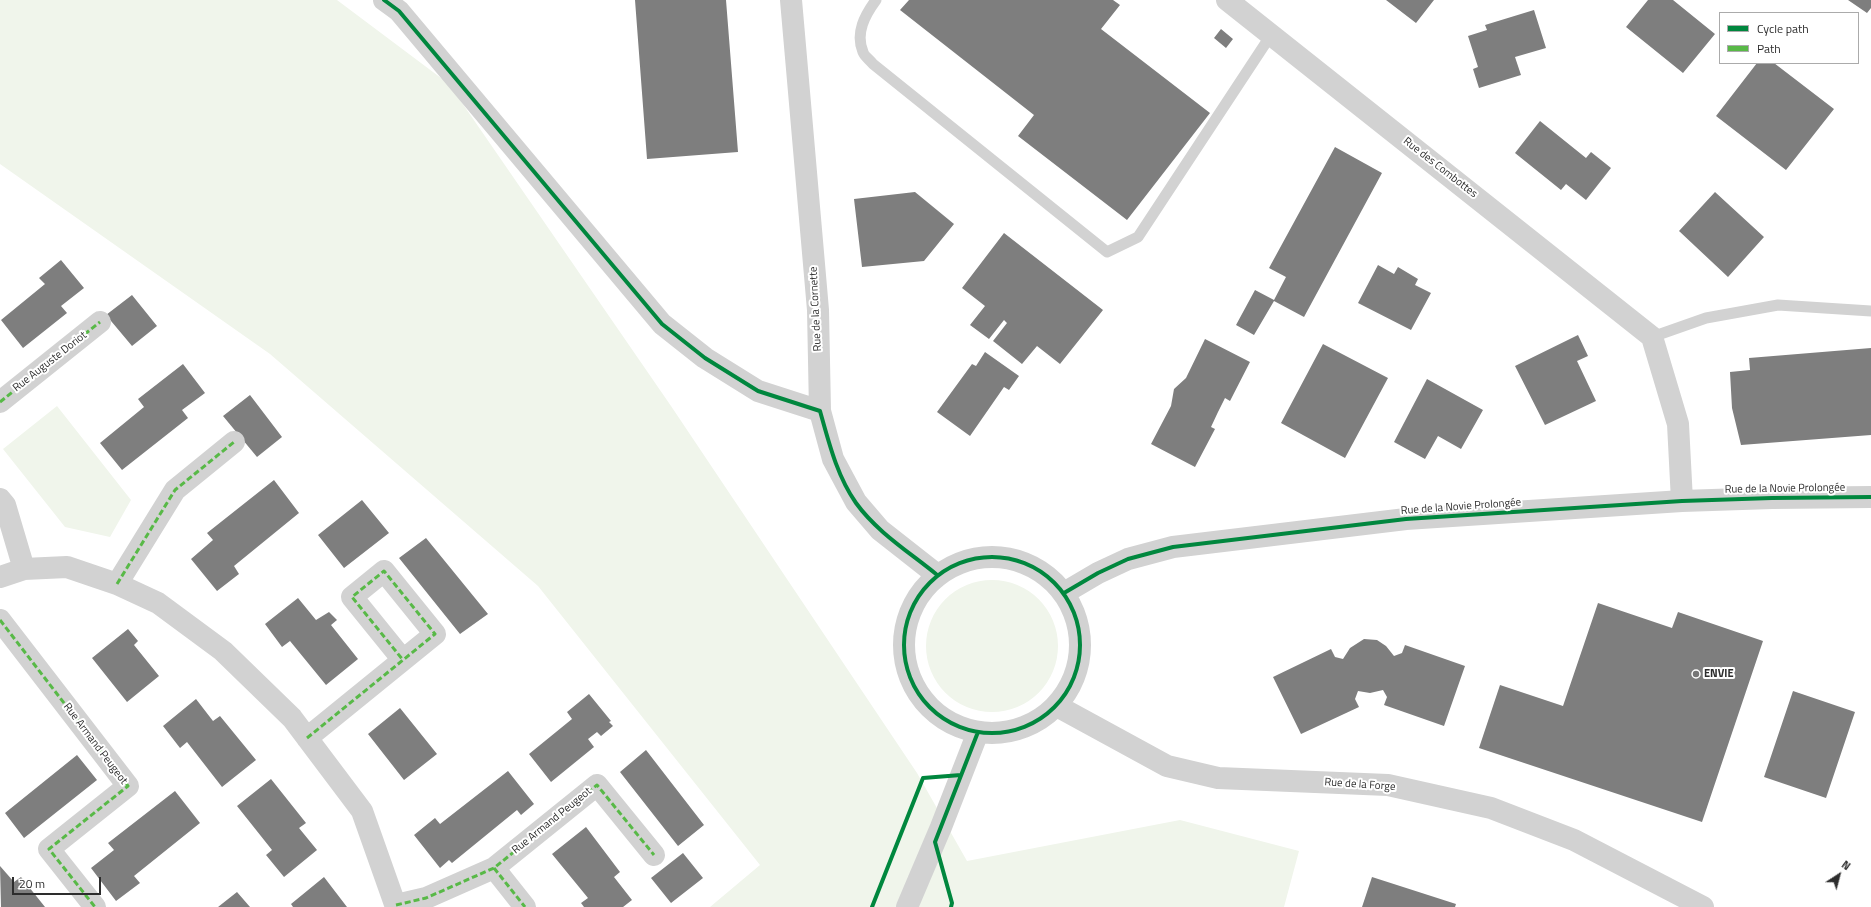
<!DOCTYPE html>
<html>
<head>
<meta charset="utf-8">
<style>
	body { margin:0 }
	#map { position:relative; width:1871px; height:907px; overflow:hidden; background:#fff; font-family:"Titillium Web",sans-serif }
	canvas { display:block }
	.legend { position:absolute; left:1719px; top:12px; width:140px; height:52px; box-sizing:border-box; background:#fff; border:1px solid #ababab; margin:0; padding:5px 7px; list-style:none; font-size:12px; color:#2d2d2d }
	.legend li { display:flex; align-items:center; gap:8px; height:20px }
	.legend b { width:20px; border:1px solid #ababab }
	.north { position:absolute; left:1819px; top:855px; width:40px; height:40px; -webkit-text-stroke:3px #fff; paint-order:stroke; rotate:36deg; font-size:11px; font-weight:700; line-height:16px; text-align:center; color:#2d2d2d }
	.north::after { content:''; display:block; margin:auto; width:14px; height:18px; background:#2d2d2d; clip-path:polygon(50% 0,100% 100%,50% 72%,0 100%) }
	.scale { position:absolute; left:12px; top:877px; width:89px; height:18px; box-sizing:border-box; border:2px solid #2d2d2d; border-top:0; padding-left:5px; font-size:12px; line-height:14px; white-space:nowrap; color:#2d2d2d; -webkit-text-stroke:3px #fff; paint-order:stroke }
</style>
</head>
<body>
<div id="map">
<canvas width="1871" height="907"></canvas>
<ul class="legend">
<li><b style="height:5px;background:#00873e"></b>Cycle path</li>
<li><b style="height:5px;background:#58b947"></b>Path</li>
</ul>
<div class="north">N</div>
<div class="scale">20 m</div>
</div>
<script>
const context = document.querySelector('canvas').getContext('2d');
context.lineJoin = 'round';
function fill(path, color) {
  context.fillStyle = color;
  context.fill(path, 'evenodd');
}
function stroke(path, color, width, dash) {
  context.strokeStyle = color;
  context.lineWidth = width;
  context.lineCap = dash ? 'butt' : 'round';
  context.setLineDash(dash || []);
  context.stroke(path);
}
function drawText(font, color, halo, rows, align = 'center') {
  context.font = font + ' "Titillium Web",sans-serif';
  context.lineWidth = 4;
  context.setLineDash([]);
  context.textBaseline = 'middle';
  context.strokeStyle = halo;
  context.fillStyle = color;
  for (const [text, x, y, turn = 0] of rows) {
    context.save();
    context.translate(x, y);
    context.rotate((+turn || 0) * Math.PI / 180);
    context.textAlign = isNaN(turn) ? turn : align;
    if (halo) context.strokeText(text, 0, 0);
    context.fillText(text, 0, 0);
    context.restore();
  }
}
const green = new Path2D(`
	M0 0H337L449 84 671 406 917 773 967 861 1180 820 1299 851 1284 907H710L760 865 538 586 270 354 0 164Z
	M57 406 131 500 110 537 65 527 3 449Z
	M926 646a66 66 0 1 1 132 0a66 66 0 1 1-132 0Z`);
const building = new Path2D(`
	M635 0H726L738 152 647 159Z
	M909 0H1113L1120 5 1101 29 1210 113 1127 220 1018 136 1034 115 900 10Z
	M1386 0H1434L1416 23Z
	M1648 0H1673L1715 34 1683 73 1626 27Z
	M1848 0H1871V8L1867 13Z
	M1534 10 1546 48 1515 57 1521 75 1479 88 1473 69 1478 67 1468 36 1487 30 1485 25Z
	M1221 29 1233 39 1226 48 1214 38Z
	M1757 63H1774L1834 109 1786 170 1716 116Z
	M1540 121 1586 158 1591 152 1611 168 1586 200 1566 184 1561 190 1515 153Z
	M1335 147 1382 173 1304 317 1274 301 1254 335 1236 325 1255 290 1274 300 1286 277 1269 268Z
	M915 192 954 224 924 261 862 267 854 199Z
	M1715 192 1764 237 1728 277 1679 231Z
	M1004 233 1103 310 1060 364 1037 346 1022 364 993 341 1007 323 1004 320 989 339 970 325 985 306 962 288Z
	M61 260 84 288 61 306 67 313 23 348 1 320 45 284 39 278Z
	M1378 265 1394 274 1398 267 1418 279 1415 285 1431 293 1411 330 1358 303Z
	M132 295 157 326 132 346 106 315Z
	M1578 335 1588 356 1577 361 1596 401 1545 425 1515 366Z
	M1205 339 1250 362 1230 401 1225 398 1218 412 1211 427 1215 429 1195 467 1151 444 1171 406 1174 389 1186 378Z
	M1323 344 1388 378 1345 458 1281 423Z
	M1871 348V435L1741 445 1732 408 1730 372 1750 370 1749 358Z
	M985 352 1019 376 1009 390 1004 387 970 436 937 412 972 364 976 366Z
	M183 364 205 393 182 410 188 418 122 470 100 443 144 407 138 399Z
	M1427 379 1483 410 1461 449 1438 436 1425 459 1394 442Z
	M250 395 282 437 257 457 223 416Z
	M274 480 299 513 234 566 239 574 217 591 191 559 213 540 207 533Z
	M362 500 389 533 344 568 318 535Z
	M426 538 488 614 460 634 399 558Z
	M298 598 316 620 329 612 337 620 331 625 358 659 326 685 290 641 282 647 265 624Z
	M1598 603 1672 628 1678 612 1763 641 1702 822 1479 748 1500 685 1563 706Z
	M128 629 138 641 134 645 159 676 127 702 92 658Z
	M1364 639 1377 640 1386 646 1394 656 1402 653 1405 645 1465 666 1444 726 1384 705 1387 697 1383 690 1370 693 1358 691 1355 699 1359 707 1301 734 1273 677 1331 649 1335 657 1343 659 1350 648Z
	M1793 691 1855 712 1826 798 1764 777Z
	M589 694 611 721 609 722 613 726 601 736 597 732 588 739 594 747 551 782 529 754 572 719 567 712Z
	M196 699 213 721 220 716 256 760 222 787 187 742 180 748 163 726Z
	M400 708 437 754 404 780 368 734Z
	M646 750 704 825 678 846 620 772Z
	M77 755 97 780 24 838 5 813Z
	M508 771 534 804 521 815 517 810 452 863 449 860 440 868 414 835 435 818 440 824Z
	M271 779 306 823 299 828 317 850 284 877 266 855 272 850 237 806Z
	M175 791 200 823 134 876 140 883 116 901 91 868 114 850 108 843Z
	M586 827 620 872 614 877 632 900 623 907H584L581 903 588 898 552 854Z
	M683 853 703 878 671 903 651 878Z
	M0 866 14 882 21 877 45 907H1Z
	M324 877 347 907H293L291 904Z
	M1372 877 1456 904 1455 907H1362Z
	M237 892 250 907H218Z`);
const service = new Path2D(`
	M876 0C865 15 855 33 863 52 864 56 870 60 873 64L1107 252 1138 237 1271 35
	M1652 337 1706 318 1778 305 1871 311`);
const minor = new Path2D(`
	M384 0 399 11 662 324 705 358 758 391 820 411
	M791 0 818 310 820 411 833 459 856 502 880 530 936 574
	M1227 0 1652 337 1678 424 1682 501
	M0 402 100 322
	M0 499 5 505 24 569
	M904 645a88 88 0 1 1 176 0a88 88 0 1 1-176 0Z
	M0 577 24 569 67 567 117 584 158 603 223 651 292 718 362 811 396 907
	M117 584 175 490 234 442
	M1064 593 1098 573 1128 559 1173 547 1406 519 1682 501 1772 498 1871 497
	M0 620 128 786 49 849 95 907
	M1057 706 1167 766 1218 778 1388 785 1491 808 1574 840 1703 907
	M307 738 435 634 384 571 352 597 403 660
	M494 868 525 907
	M396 905 426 898 494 868 597 785 654 855
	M907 907 941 827 978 732`);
const quiet = new Path2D(`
	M0 402 100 322
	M117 584 175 490 234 442
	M0 620 128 786 49 849 95 907
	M307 738 435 634 384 571 352 597 403 660
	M494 868 525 907
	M396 905 426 898 494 868 597 785 654 855`);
const cycleway = new Path2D(`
	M384 0 399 11 662 324 705 358 758 391 820 411C829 443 837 476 856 503 877 532 909 552 936 574
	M904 645a88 88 0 1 1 176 0a88 88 0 1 1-176 0Z
	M1064 593 1098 573 1128 559 1173 547 1406 519 1682 501 1772 498 1871 497
	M872 907 923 778 961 775
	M951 907 952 903 935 842 978 732`);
const markers = [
	[1696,674,4,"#767676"]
];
const streetNames = [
	["Rue des Combottes",1440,168,38],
	["Rue de la Cornette",816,309,-93],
	["Rue Auguste Doriot",50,362,-38],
	["Rue de la Novie Prolongée",1785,489,-1],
	["Rue de la Novie Prolongée",1461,507,-4],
	["Rue Armand Peugeot",95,744,53],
	["Rue de la Forge",1360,785,4],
	["Rue Armand Peugeot",552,821,-39]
];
const poiNames = [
	["ENVIE",1704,674]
];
fill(green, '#f0f5eb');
fill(building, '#7e7e7e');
stroke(service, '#d2d2d2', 11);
stroke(minor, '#d2d2d2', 22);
stroke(quiet, '#58b947', 3, [6, 3]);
stroke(cycleway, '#00873e', 4);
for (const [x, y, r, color] of markers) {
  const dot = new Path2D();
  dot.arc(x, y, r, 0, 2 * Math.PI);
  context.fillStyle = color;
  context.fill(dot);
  stroke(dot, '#fff', 1.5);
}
drawText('11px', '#2d2d2d', '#fff', streetNames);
drawText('bold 11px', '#2d2d2d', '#fff', poiNames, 'left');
</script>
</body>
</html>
